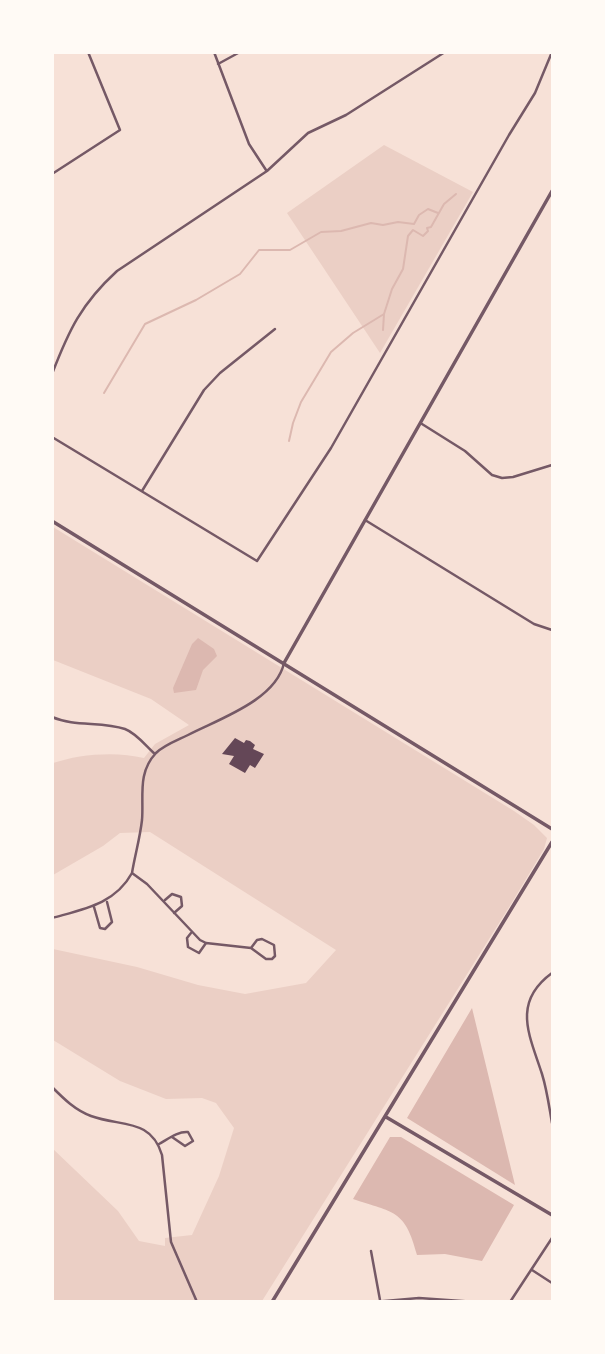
<!DOCTYPE html>
<html>
<head>
<meta charset="utf-8">
<style>
	body { margin:0 }
	#map { position:relative; width:605px; height:1354px; overflow:hidden; background:#f7e1d7; font-family:Rubik,sans-serif }
	canvas { display:block }
	.frame { position:absolute; inset:0; border:54px solid #fffaf5; pointer-events:none }
</style>
</head>
<body>
<div id="map">
<canvas width="605" height="1354"></canvas>
<div class="frame"></div>
</div>
<script>
const context = document.querySelector('canvas').getContext('2d');
context.lineJoin = 'round';
function fill(path, color) {
  context.fillStyle = color;
  context.fill(path, 'evenodd');
}
function stroke(path, color, width, dash) {
  context.strokeStyle = color;
  context.lineWidth = width;
  context.lineCap = dash ? 'butt' : 'round';
  context.setLineDash(dash || []);
  context.stroke(path);
}
const green = new Path2D(`
	M384 145 473 192 380 353 287 213Z
	M53 527 514 811 534 825 547 838 544 849 511 904 262 1301 57 1302 53 1299 52 1148 118 1211 139 1241 165 1246V1238L192 1235 219 1176 234 1128 216 1103 202 1098 166 1099 120 1081 53 1040V949L137 967 198 985 245 994 306 983 336 950 150 832 120 833 103 846 53 875V763C79 754 116 751 144 758L155 744 189 725 151 699 53 660Z`);
const water = new Path2D(`
	M198 638 214 649 217 656 203 670 196 690 174 693 173 688 192 644Z
	M472 1008 515 1185 407 1118Z
	M390 1137H401L514 1205 482 1261 445 1254 417 1255C405 1209 394 1213 353 1199Z`);
const stream = new Path2D(`
	M383 330 384 314
	M104 393 145 324 196 300 240 274 259 250H290L321 232 341 231 371 223 383 225 398 222 414 224 419 215 428 209 438 213
	M289 441 293 423 301 402 331 352 353 333 384 314 392 289 403 269 408 236 413 230 423 236 428 231 427 228 431 227 444 204 456 194`);
const building = new Path2D(`
	M235 738 244 743 246 740 250 741 255 745 253 749 264 754 255 768 250 765 245 773 229 764 234 756 222 754Z`);
const minor = new Path2D(`
	M214 52 249 144 266 170
	M218 64 240 52
	M52 174 120 130 88 52
	M52 374C69 330 81 304 117 271L267 171 308 133 346 115 445 52
	M422 424 465 451 492 475 502 478 513 477 552 465
	M52 437 257 561 331 448 509 135 535 93 552 52
	M142 491 204 390 220 373 275 329
	M365 520 534 624 552 630
	M52 717C75 727 102 721 125 729 136 733 146 746 155 754
	M132 873 147 884 200 940 206 943 251 948 266 959H272L275 956 274 945 262 939 257 940 251 948
	M165 900 172 894 181 897 182 906 174 913
	M94 907 100 928 105 929 112 922 107 902
	M52 918C84 909 115 904 132 873 135 855 140 838 142 820 144 797 137 773 156 753 164 745 178 740 188 735 219 719 276 700 284 663
	M191 933 187 938 188 947 199 953 206 943
	M552 973C511 1003 530 1036 542 1074 547 1090 549 1106 552 1123
	M52 1087C64 1099 75 1110 91 1116 121 1127 151 1118 162 1155L171 1242 197 1302
	M159 1144C168 1139 178 1131 188 1132L193 1141 185 1146 172 1137
	M371 1251 380 1300
	M532 1270 552 1283
	M373 1302 419 1298 476 1302
	M510 1302 552 1238`);
const tertiary = new Path2D(`
	M52 521 552 829
	M284 663 552 191
	M386 1117 552 1215
	M272 1302 552 842`);
fill(green, '#ebcfc5');
fill(water, '#dcb8b0');
stroke(stream, '#dcb8b0', 2);
fill(building, '#644757');
stroke(minor, '#755966', 2.5);
stroke(tertiary, '#755966', 3.5);
</script>
</body>
</html>
